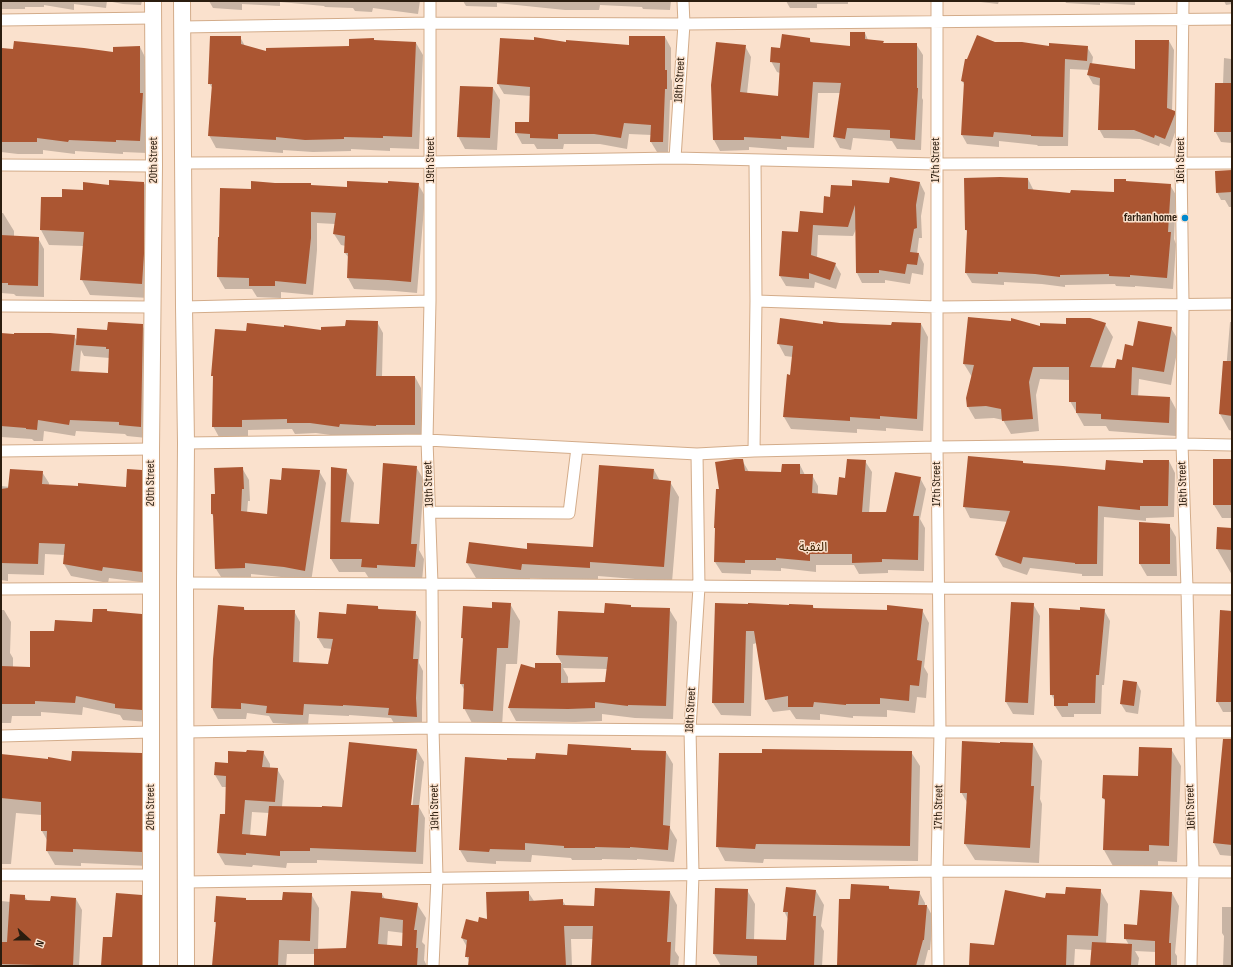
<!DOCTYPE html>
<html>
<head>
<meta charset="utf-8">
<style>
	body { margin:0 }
	#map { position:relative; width:1233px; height:967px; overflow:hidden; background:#fae1cd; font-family:"Sofia Sans Condensed",sans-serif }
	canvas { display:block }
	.frame { position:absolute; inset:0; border:2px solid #2b1d0f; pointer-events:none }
	.north { position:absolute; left:8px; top:919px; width:40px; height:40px; -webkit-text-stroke:3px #fae1cd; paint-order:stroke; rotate:111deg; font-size:11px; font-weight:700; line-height:16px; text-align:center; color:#2b1d0f }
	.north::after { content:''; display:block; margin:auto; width:14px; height:18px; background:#2b1d0f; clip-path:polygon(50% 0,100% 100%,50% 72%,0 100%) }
</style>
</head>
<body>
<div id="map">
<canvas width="1233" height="967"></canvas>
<div class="frame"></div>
<div class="north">N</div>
</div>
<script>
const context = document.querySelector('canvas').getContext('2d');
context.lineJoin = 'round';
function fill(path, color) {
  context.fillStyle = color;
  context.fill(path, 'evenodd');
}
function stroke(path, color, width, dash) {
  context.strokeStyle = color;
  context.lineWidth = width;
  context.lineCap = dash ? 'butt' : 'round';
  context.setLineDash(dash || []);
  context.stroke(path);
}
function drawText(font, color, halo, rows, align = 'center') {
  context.font = font + ' "Sofia Sans Condensed","Noto Sans Arabic",sans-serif';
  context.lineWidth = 3;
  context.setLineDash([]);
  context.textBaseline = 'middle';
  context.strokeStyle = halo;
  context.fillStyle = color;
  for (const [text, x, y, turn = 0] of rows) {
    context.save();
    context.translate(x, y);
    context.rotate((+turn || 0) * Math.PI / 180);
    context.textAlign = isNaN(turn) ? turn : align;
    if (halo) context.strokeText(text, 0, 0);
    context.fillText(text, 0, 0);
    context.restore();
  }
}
const shadow = new Path2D(`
	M1 1H107L106 8 74 4V10L44 5V7H25V9H1Z
	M107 1H142L141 5 123 4Z
	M209 1H420L418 14 373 8 372 12 355 11 353 8 325 7 324 6 280 2V6L242 4V10L213 8Z
	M463 1H671L670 10 643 9 642 7 600 5 599 10H565L497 3V7L466 6Z
	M786 1H848V4H817V8H790Z
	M972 1H999L998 4Z
	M1065 1H1135V5L1100 3V5L1066 3Z
	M1224 1H1232V4L1226 5Z
	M865 33 868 40 883 42 884 44H916L923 55 922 98 923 100 921 150 897 149 892 141 853 138 851 150 840 148 834 137 840 93H818L814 148 787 147V150L749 147V150L720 151 714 140 712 85 745 46 751 57 747 94 779 97 780 73 777 72 771 61 781 49 809 39 812 43 851 47Z
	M240 37 245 46 267 52 350 47 374 41 416 43 423 55 419 149 390 148V151L351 149V151L313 152 283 150V153L216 148 209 135 213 89 209 83Z
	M665 37 671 48V78L672 81V100H670L668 152H657L651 142 652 135 629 134 627 149 600 144H564L563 149H537L534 144H522L516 133V123H530L531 96 504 94 498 84 567 43 630 46Z
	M1169 41 1174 50 1172 111 1174 112 1179 121 1170 147 1160 143 1159 146 1140 139 1104 138 1099 129 1101 86 1093 84 1088 75 1089 70 1070 69 1068 146H1038L1037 145 999 141V147L967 144 962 135 965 86 962 81 994 43 1050 47H1087L1093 57 1092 64 1136 70Z
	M1231 42H1232V143L1221 142 1215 131 1223 84 1224 58 1231 59Z
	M140 47 146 59 147 153 123 152V154L75 151V154L43 150V154H18L1 152V48L14 50 114 53Z
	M493 88 500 100 497 150 465 149 458 136Z
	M1232 171V207H1229L1225 200H1221L1217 192Z
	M965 179H1028L1034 191 1071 195 1115 193 1126 182 1170 185 1176 195 1174 239 1176 244 1173 289 1135 286V287L1116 286 1115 284 1065 285V287L1042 284 1004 282V285L972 283 966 273 968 233 966 230Z
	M144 183 152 198 150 298 90 295 82 280 84 246 49 245 41 230 42 198H63L84 191 110 186Z
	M920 183 925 193 921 216 922 238H919L917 254H919L924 264 923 275 912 273 910 284 885 280V283H862L857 273 856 229 853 236 818 235 817 258 835 264 841 274 836 289 815 282 814 288 786 286 780 276 783 232 799 234 824 214 831 198 853 187Z
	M275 184H310L312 186 348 188 418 184 425 196 417 293 395 291 354 289 348 278 349 258 345 253 346 246 341 245 334 234 335 224 317 223V250L313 295 281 292V298L257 297 252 289H225L218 277 219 238 252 190Z
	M1 213H3L14 231V237L38 238 44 249V297L16 296 14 294 1 293Z
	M377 322 383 333 382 377H415L421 388V435L381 436 345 435V437L316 433 295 434 292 429 248 430V437H219L213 426 214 377 212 375 247 332 322 331Z
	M1230 322H1232V431L1229 430 1220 414 1223 370 1226 371Z
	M921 324 928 337 923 431 886 428V431L857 429V433L791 429 784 417 793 357 785 356 778 343 824 325 892 326Z
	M1105 324 1113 337 1101 369H1116L1134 347 1171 328 1179 341 1171 385 1139 379 1138 397 1170 398 1177 411 1176 436 1109 431 1106 426H1084L1070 401V380L1040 379 1036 395 1039 431 1011 434 1003 420 994 418 975 419 968 407 972 377 964 364 1040 327Z
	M142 325 149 337 147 438 127 436 125 434 76 431 75 436 44 431 43 441H34L32 439 1 437V334L74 336 77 341 108 331ZM81 350 84 356 110 358 108 374 79 373Z
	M742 460 749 472 782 473 800 465 805 475H812L818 486V494L838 496 846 479 865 461 872 472 869 513H887L920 478 926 489 920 519 925 528 924 571 888 570V573L859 574 854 565H816V572L781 568V571L751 570V574L722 573 715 562 716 531 715 528 717 490H720Z
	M1232 460V518H1222L1214 505Z
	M1169 461 1175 473 1174 517 1146 518V521L1104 517 1103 576H1082V574L1030 568 1027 575 1003 567 996 555 1008 522 970 518 964 506 1023 462 1024 465 1105 472Z
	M416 467 424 480 419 550 424 559 422 581 370 580 365 572H339L331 559 346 470 354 483 350 523 380 525Z
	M242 468 249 480 250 501H248L247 513 268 515 282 481 319 471 326 483 311 582 291 578 251 574V579L223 580 216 569 214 518 212 514V495H216Z
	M654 470 660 481 670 482 679 497 672 582 598 576V583L530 578V585L476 578 467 563 470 543 528 551 594 548Z
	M141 471 148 483V583L109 578 108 583 71 576 64 564 65 555 45 554 44 575 8 574V581L1 580V486L10 487 42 472 49 483V485L127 488Z
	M1169 525 1176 537 1177 576H1147L1140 564Z
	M1232 529V575L1217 549Z
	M510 604 520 621 517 664H506L502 726 473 725 464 708 465 691 461 684 464 641 462 638 493 609Z
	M716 604 813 606 814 609 888 611 922 610 929 623 924 667 928 674 926 698 917 697 915 713 887 710V717L853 716V718L820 714V720L796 719 790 710 773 712 766 700 757 643 753 644 751 716 721 715 713 703Z
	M1033 604 1040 616 1034 715 1013 714 1006 702Z
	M378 607 379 610 415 612 421 622 419 663 423 671 422 710V727L395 725 391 718 349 715V716L309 714 308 725 273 723 269 716 247 713 246 719H218L212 708 214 659 244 608 245 611H294L300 622 299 663 329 665 332 649 324 648 318 638 320 613 347 615Z
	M631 608 669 609 677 622 673 719 635 718 602 714V721L575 722 516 721 509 708 522 665 536 670V664H562L557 655 605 614ZM563 668 607 669 605 683 568 684V677Z
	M1 610H4L11 622 10 653 13 658V667L31 668 55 632 93 623 107 610 108 612 141 615 148 627V722L123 720 120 715 83 707 82 715 41 712V716H12L11 723H1Z
	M1104 610 1110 621 1104 685H1102L1101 714H1074V717H1062L1055 706V701L1051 694 1081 611Z
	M1232 612V712H1223L1217 701Z
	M1124 681 1137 683 1141 691 1138 714 1126 712 1121 704Z
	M1033 744 1042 761 1040 799 1042 804 1039 863 975 860 965 844 968 804 961 792Z
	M631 749 632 751 666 752 673 764 670 828 677 840 674 862 637 859V860L602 859V860H572L571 858 532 855 531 862 496 861V864L467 862 460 850 508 761 536 760Z
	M1171 749 1181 766 1177 862 1158 861V867L1113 866 1104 850 1106 802 1103 798 1139 777Z
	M417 750 424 762 419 807 425 818 423 864 317 860V863H287L286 868 253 865 252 867 225 865 218 853 226 815 227 787H222L215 775 229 764 263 752 270 764V768L277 769 284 781 282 807 343 808ZM415 760H417L412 810H410ZM252 812 269 813 267 837 250 836Z
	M911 752 920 766 918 861 764 859 763 863 725 861 717 846Z
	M1232 752V856L1220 855 1214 843Z
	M141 754 149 769V866L81 863V866L55 865 47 851V840L42 831V815L16 813 11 864H1V755L72 762Z
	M889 887 890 890 919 892 925 903V906H927L933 917 930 950H928L924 966H837L851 900Z
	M716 889 747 890 755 904 754 940 787 942 788 919 784 911 816 891 824 905 821 926 824 931 822 966H721L714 954Z
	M1100 890 1108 904 1106 944 1129 945 1125 938 1172 893 1179 906 1175 953 1177 956V966H1091L1092 950 1075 949 1074 966H970L995 946 1046 899ZM1135 951 1156 952V965H1138L1139 958Z
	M528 892 534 901 562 900 566 906 595 907 670 892 677 905 675 951 679 957 678 966H592L593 939H571L572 966H580H470V962L466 956 467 947 462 938 479 923 488 920Z
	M311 894 319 908 318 950 347 949 382 894 385 899 417 904 426 918 422 942 425 945 424 960 426 964V966H315V954H287L286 966H214L216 925 215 922 246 901H283ZM388 931 404 933 403 947 387 946Z
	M24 896 28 901 51 903 76 899 82 910 79 966H1V901L11 902Z
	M141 896 150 912V966H102L113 939Z
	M1222 907H1232V966H1223L1224 936 1222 933Z`);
const building = new Path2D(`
	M850 32H865V39L884 41 883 43H917V88H918L915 140 890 138V130L847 128 845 139 833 137 841 83 813 82 809 138 781 136V139L744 137V140H713L711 85 716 42 746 45 740 92 778 96 780 63 770 62 771 47 780 48 782 34 810 38V42L850 46Z
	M977 35 995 42H1022L1049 46V43L1088 46 1087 61 1065 59 1063 137 1031 136V135L994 132 993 137 961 135 964 82 961 81 965 59H967Z
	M210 36H241V44L266 51V48L349 46V39L374 38V40L416 42 412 137 383 136V138L344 137V139L305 140 276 137V140L208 136 212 84H208Z
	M629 36H665V70H667V89H665L663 142H650L651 125 624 123 621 138 594 134H558V139L530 138V134L515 133V122H529L530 87 497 84 500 38 534 40V37L566 42V40L629 45Z
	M1135 40H1169L1167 108 1175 111V114L1165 139 1155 135 1154 138 1134 130H1098L1100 78 1087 75 1090 63 1135 69Z
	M14 41 84 48 113 52V47L140 46V93H143L140 141 116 140V142L69 140 68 142 37 138V142H1V48L13 49Z
	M1215 83H1232V132H1214Z
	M460 86 493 87 490 138 457 137Z
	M1232 170V192L1216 193 1215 171Z
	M890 177 920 182 916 205 917 228 914 229 910 252 919 253 917 265 907 264 905 274 879 270V273H856L855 205 848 227 813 225 811 255 836 263 830 280 809 273V279L779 276 782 231 798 232 800 211 823 213 824 196 830 197 831 185 852 186V180L889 183Z
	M1000 177 1028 178V189L1070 193 1071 190 1114 192V179H1126V181L1171 184 1168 232H1171L1167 278 1130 275V277L1109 276V274L1060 275V277L1035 274 998 272V274L965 273 967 230H965L964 178Z
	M109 180 144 182V254L142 284 80 280 84 232 40 230 41 197H62V189L83 190V182L109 185Z
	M251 181 275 183H311V185L347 187V181L388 183V181L419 183 411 282 388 280 347 278 348 253H344L345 236 333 234 336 213 311 212V238L306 284 275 281V286H249V278L217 277 218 237H219L220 188 251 189Z
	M1 235 39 237 38 286 8 285V283H1Z
	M968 317 1011 321V318L1040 326V323L1066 324V318H1090L1106 323 1090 367 1115 368 1117 359 1122 360 1125 344 1133 346 1138 321 1172 327 1164 372 1132 367 1131 395 1170 397 1169 423 1101 419V414L1076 413V402H1069V367H1033L1029 382 1033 419 1002 421 1001 409 986 406 967 407 966 398 974 365 963 364Z
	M780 318 823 324V321L840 323 891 325 892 322 921 323 917 419 880 416V419L850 417V421L783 417 787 374 790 375 793 346 777 344Z
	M346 320 378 321 376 376H415V425H376V426L340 424 339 427 310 423H287V419L242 420V427H212L213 376H211L215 329 246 331 247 323 284 327V325L321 330V327L345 326Z
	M108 322 143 324 141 427 119 425V422L70 420 69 425 38 420 37 430 26 429V428L1 426V333L14 334V333H50L75 335 71 371 108 373 109 349H106V347L76 345 77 328 107 330Z
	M1223 361H1232V416L1219 414Z
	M968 456 1023 461V463L1063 466 1105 470 1106 460 1143 463V460H1169L1168 506H1140V510L1098 506 1097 564H1075V563L1023 557 1021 564 995 555 1010 511 963 507Z
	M735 459H743L745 471 781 472 782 464H800V474H813L812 493 837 495 839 477 845 478 847 459 866 460 862 512H886L895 472 921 477 913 516H919L918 560 882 559V562L852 563V554H810V561L776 558V560H745V563L714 562 715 528H714L716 489H719L715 462Z
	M1213 459H1232V505H1213Z
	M383 463 417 466 411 544H417L415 567 377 565V568L361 567 362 559H330L331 467 347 469 341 522 379 524Z
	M599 465 654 469 653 479 671 481 664 567 590 562V568L522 564 521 570 466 563 469 542 527 549V543L593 547Z
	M243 467 244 489H242L241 511 267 514 270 479 281 480 282 468 320 470 305 571 284 567 245 563V568L215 569 213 514H211V494H215L214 468Z
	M10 469 43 471 42 484 78 486V483L126 487 127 469 142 470V572L103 567 102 571 63 564 65 544 39 543 38 564 1 563V489L8 488Z
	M1139 522 1170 524V564H1139Z
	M1217 527 1232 528V550L1216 549Z
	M492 602 511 603 508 648H497L493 711 463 709 464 684H460L463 638H461L463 606 492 608Z
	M1011 602 1034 603 1028 703 1005 702Z
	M605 603 631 605V607L670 608 666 706 628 705V706L595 702V708L568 709 508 708 521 664 535 668V663H561V683L605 682 608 657 556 655 558 611 604 613Z
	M715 603 748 604V603L789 605V604L813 605V608L887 610V605L923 609 917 660 922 661 919 686 910 685 909 701 880 698V704H846V705L814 702 813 707H788V696L765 700 754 631H746L744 703H712Z
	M347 604 378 606V609L416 611 413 659H418L416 698 417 717 388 715 389 708 343 705V706L304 704 303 715 266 713 267 706 241 703V709L211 708 213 659 218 605 244 607V610H295L293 662 328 664 333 639 317 638 319 612 346 614Z
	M1080 607 1105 609 1099 675H1096L1095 703H1068V706H1054V695H1050L1049 608 1080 610Z
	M93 609H107V611L142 614V710L115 708V704L76 696 75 703 35 701V704H1V666L30 667V631H54L55 620 92 622Z
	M1220 610 1232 611V702H1216Z
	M1123 680 1137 682 1134 706 1120 704Z
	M1223 739H1232V845L1213 843Z
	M962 741 1000 743V742L1033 743 1031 786H1034L1030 848 964 844 967 793H960Z
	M349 742 417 749 411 805H419L416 852 310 848V851H280V856L246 853V855L217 853 220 814H225L226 776 214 775 215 762 228 763V751L246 752 247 750 264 751 262 767 278 768 275 802 245 800 242 834 266 836 269 806 322 807V806L342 807Z
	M568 744 631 748V750L666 751 663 825 670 826 668 850 630 847V848L595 847V848H564V846L525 843V850L490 849 489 852 459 850 465 757 507 760V758L535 759 536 753 567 755Z
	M1139 747 1172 748 1169 846 1149 845V851L1103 850 1105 799 1102 798 1103 775 1138 776Z
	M762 749 912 751 910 846 756 844 755 849 716 847 719 753H762Z
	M72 751 142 753V852L73 849V852L46 851 47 831H41V802L1 798V754L48 759V757L71 761Z
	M851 884 889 886V889L920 891 918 905H927L924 940H923L916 966H837L839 899H850Z
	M786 887 816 890 813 916H816L814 966H757V956L713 954 715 888 748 889 746 939 786 940 788 912H783Z
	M1066 887 1101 889 1098 936 1067 935 1066 966H969L970 943 994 945 1005 890 1045 898 1046 893 1065 894Z
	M595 888 670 891 667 942H671L670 966H591L593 926H564L566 966H468L469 957H465L467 940 461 938 466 919 478 922 479 917 487 919 486 892 529 891V901L563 899V905L594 906Z
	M1140 890 1172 892 1169 943H1171V966H1155V941L1124 939V924L1137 925Z
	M351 891 382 893V898L418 903 414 930H417L416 948H418L417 966H314V949L346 948ZM380 917 403 920 402 946 378 944Z
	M283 892 312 893 310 941 279 940 278 966H212L216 922H214L216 896 246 898V900H282Z
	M116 893 142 895V966H101L103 937H112Z
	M10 894 25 895V900L50 901 51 896 76 898 73 966 1 964V942H7Z
	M1092 942 1132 944 1131 966H1090Z`);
const street = new Path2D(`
	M430 1V301L427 440 432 584 433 728 437 878 433 966
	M937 1V447L940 732 937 871 938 966
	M1183 1 1181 164 1183 304 1182 444 1187 588 1193 872 1191 966
	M1 20 153 18
	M182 27 431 23 684 24 1232 19
	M675 158 684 24 683 1
	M184 163 431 162 675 158 936 164 1232 163
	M1 165 154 166
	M756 301 937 307 1232 304
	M1 306 152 307
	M184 307 430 301
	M186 443 427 440 697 454 754 451 937 447 1182 444 1232 445
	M1 451 151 449
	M754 451 756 301 755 160
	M430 512 569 513 577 448
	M185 583 432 584 938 588 1232 589
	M1 589 151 588
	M186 732 433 728 940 732H1232
	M1 736 151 732
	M1 875H152
	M186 882 937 871 1232 872
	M690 966 693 874 690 729 699 587 697 454`);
const secondary = new Path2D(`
	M182 1 184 307 186 443 185 583 186 966
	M151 966V449L154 166 153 1`);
const markers = [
	[1185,218,4,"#0088ce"]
];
const streetNames = [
	["18th Street",680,80,-87],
	["20th Street",154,160,-90],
	["19th Street",431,160,-90],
	["17th Street",936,160,-90],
	["16th Street",1181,160,-90],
	["20th Street",151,483,-90],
	["19th Street",429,484,-92],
	["17th Street",937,484,-90],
	["16th Street",1183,484,-92],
	["18th Street",691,710,-87],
	["20th Street",151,807,-90],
	["19th Street",435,807,-91],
	["17th Street",939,807,-89],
	["16th Street",1191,807,-92]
];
const poiNames = [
	["farhan home",1177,218]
];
const neighbourhoodNames = [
	["الثقبة",813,548]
];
fill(shadow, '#0003');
fill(building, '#ab5632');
stroke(street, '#d3ac8a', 13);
stroke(secondary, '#d3ac8a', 18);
stroke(street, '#fff', 11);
stroke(secondary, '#fff', 16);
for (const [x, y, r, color] of markers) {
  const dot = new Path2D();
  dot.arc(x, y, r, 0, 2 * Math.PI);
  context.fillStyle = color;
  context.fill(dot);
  stroke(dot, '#fae1cd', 1.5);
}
drawText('12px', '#2b1d0f', '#fae1cd', streetNames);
drawText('bold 12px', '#2b1d0f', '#fae1cd', poiNames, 'right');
drawText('13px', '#412201', '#fae1cd', neighbourhoodNames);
</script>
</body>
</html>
